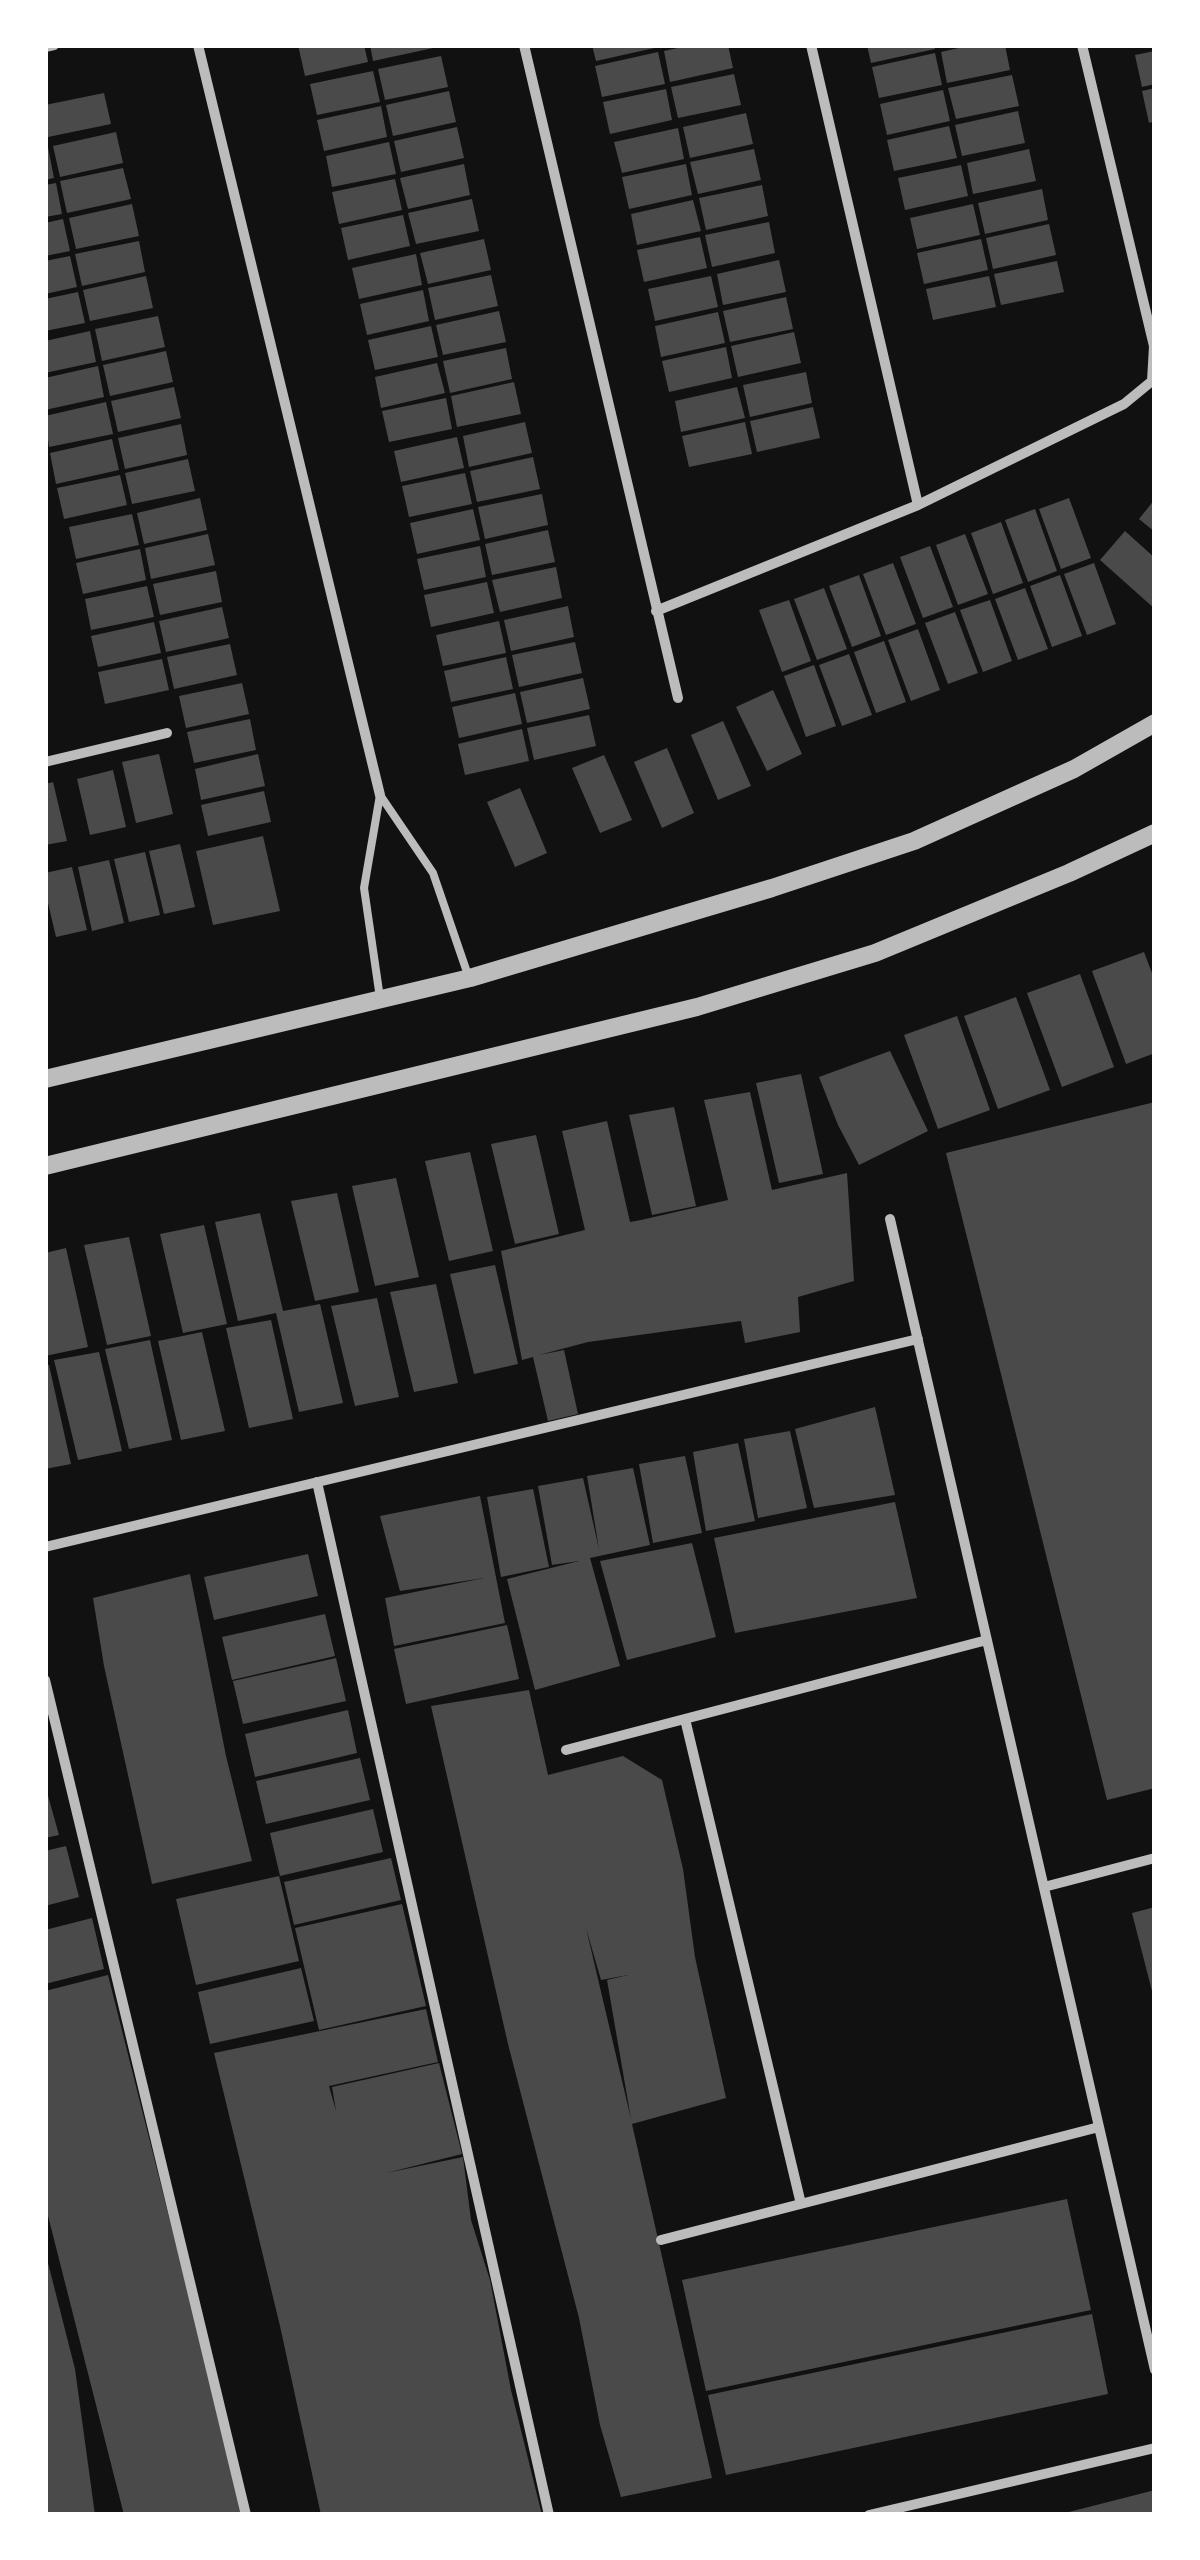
<!DOCTYPE html>
<html>
<head>
<meta charset="utf-8">
<style>
	body { margin:0 }
	#map { position:relative; width:1200px; height:2560px; overflow:hidden; background:#111; font-family:Signika,sans-serif }
	canvas { display:block }
	.frame { position:absolute; inset:0; border:48px solid #fff; pointer-events:none }
</style>
</head>
<body>
<div id="map">
<canvas width="1200" height="2560"></canvas>
<div class="frame"></div>
</div>
<script>
const context = document.querySelector('canvas').getContext('2d');
context.lineJoin = 'round';
function fill(path, color) {
  context.fillStyle = color;
  context.fill(path, 'evenodd');
}
function stroke(path, color, width, dash) {
  context.strokeStyle = color;
  context.lineWidth = width;
  context.lineCap = dash ? 'butt' : 'round';
  context.setLineDash(dash || []);
  context.stroke(path);
}
const building = new Path2D(`
	M298 45H364L368 62 305 76Z
	M370 45H438V47L373 61Z
	M592 45H659V47L596 61Z
	M691 45H728L733 68 670 82 664 51Z
	M867 45H934L935 49 871 63Z
	M972 45H1005L1010 70 947 83 941 52Z
	M1155 51V84L1142 87 1135 55Z
	M658 52 665 84 602 97 595 66Z
	M935 53 942 85 879 98 872 67Z
	M441 56 448 87 385 100 378 69Z
	M373 71 380 102 317 115 310 84Z
	M734 74 741 105 678 118 671 87Z
	M1012 75 1019 106 956 119 948 88Z
	M1155 88V121L1149 123 1142 91Z
	M666 89 672 120 610 134 603 102Z
	M943 90 950 121 887 135 880 104Z
	M449 91 456 122 393 136 386 105Z
	M104 93 111 124 48 137 45 105Z
	M381 106 387 137 324 151 317 120Z
	M1018 111 1025 143 962 156 955 125Z
	M746 113 753 144 690 158 683 127Z
	M949 126 957 158 894 171 887 140Z
	M457 127 464 158 401 172 394 141Z
	M678 128 684 159 622 173 614 142Z
	M116 132 123 163 60 177 53 146Z
	M47 142 54 178 45 180V143Z
	M389 142 396 174 332 187 326 156Z
	M754 149 761 180 698 194 690 162Z
	M1029 149 1036 181 973 194 967 163Z
	M464 164 470 195 408 209 400 178Z
	M686 164 692 195 629 209 622 177Z
	M961 165 968 196 905 210 898 178Z
	M123 168 131 199 67 213 60 181Z
	M395 179 402 210 339 224 332 192Z
	M56 183 62 214 45 217V185Z
	M762 185 768 216 706 230 699 198Z
	M1042 189 1048 220 985 234 978 203Z
	M472 199 479 231 416 244 408 213Z
	M693 200 701 231 637 245 631 214Z
	M132 204 139 236 76 249 69 218Z
	M973 204 980 235 917 249 910 218Z
	M403 215 410 246 348 260 341 228Z
	M63 219 70 251 45 256V223Z
	M769 222 775 253 712 267 705 235Z
	M1049 224 1056 255 993 269 986 238Z
	M700 237 707 268 644 282 637 250Z
	M484 239 491 270 428 284 420 253Z
	M981 239 988 270 924 284 917 253Z
	M139 241 145 272 82 286 75 254Z
	M416 254 422 285 359 299 352 268Z
	M70 256 77 287 45 294V261Z
	M779 260 786 292 723 305 717 274Z
	M1057 261 1064 292 1001 305 994 274Z
	M491 275 498 306 435 320 428 288Z
	M146 276 153 308 90 321 83 290Z
	M711 276 718 307 655 321 648 289Z
	M989 276 996 307 933 320 926 289Z
	M423 290 429 321 367 335 360 304Z
	M78 292 85 323 45 331V299Z
	M786 297 793 329 730 342 723 311Z
	M499 311 506 342 443 355 436 325Z
	M718 312 725 343 661 357 655 326Z
	M158 316 165 347 102 361 95 329Z
	M431 326 438 357 375 370 368 340Z
	M90 331 96 362 45 373V341Z
	M794 332 801 363 738 377 731 346Z
	M726 347 732 378 669 392 662 361Z
	M506 348 512 379 450 393 443 361Z
	M166 351 173 382 110 396 103 365Z
	M437 363 445 393 381 408 375 377Z
	M98 366 104 397 45 410V378Z
	M806 372 812 403 750 417 743 385Z
	M514 382 521 414 457 427 451 396Z
	M174 387 181 418 118 432 111 401Z
	M737 387 745 418 681 432 675 401Z
	M446 398 452 429 389 442 382 411Z
	M106 402 113 434 49 447 45 416Z
	M813 407 820 438 757 452 750 421Z
	M525 422 532 453 469 467 463 436Z
	M745 422 752 454 689 467 682 436Z
	M181 424 187 455 125 469 118 438Z
	M457 437 464 468 401 482 394 451Z
	M112 439 119 470 56 484 50 453Z
	M533 457 540 489 477 502 470 471Z
	M188 459 195 491 132 504 125 473Z
	M465 473 472 504 409 517 402 486Z
	M120 475 127 505 64 519 57 488Z
	M542 494 548 525 485 539 478 507Z
	M200 498 207 530 144 544 137 513Z
	M1069 498 1091 558 1061 569 1039 509Z
	M1155 499V532L1139 519Z
	M473 509 480 540 417 554 410 523Z
	M1035 509 1057 571 1028 582 1005 520Z
	M132 514 139 545 76 559 69 527Z
	M1001 522 1023 583 993 594 971 533Z
	M548 530 555 562 492 575 485 544Z
	M1125 531 1155 558V609L1100 560Z
	M208 534 215 565 151 579 145 548Z
	M965 534 988 594 958 605 936 545Z
	M480 546 486 577 424 590 417 559Z
	M930 546 953 607 923 618 900 557Z
	M140 549 146 580 83 594 76 563Z
	M893 563 916 624 886 635 863 574Z
	M1094 563 1116 624 1087 635 1064 574Z
	M556 567 562 598 500 612 492 580Z
	M216 571 222 602 160 615 153 584Z
	M859 575 881 636 852 647 829 586Z
	M1060 575 1082 636 1052 647 1030 586Z
	M487 582 494 613 431 627 424 595Z
	M147 586 154 617 91 630 85 599Z
	M824 588 847 649 817 660 794 599Z
	M1025 588 1048 649 1018 660 995 599Z
	M789 600 811 661 782 672 759 610Z
	M990 600 1012 661 983 672 960 610Z
	M568 606 574 637 511 651 504 620Z
	M222 607 229 638 166 652 159 621Z
	M955 612 978 673 948 684 925 623Z
	M499 621 506 653 443 666 436 635Z
	M154 622 161 653 98 667 91 636Z
	M918 629 940 690 911 701 888 640Z
	M884 641 906 702 876 713 854 652Z
	M575 642 582 673 519 687 512 655Z
	M230 644 237 675 174 689 167 657Z
	M849 654 872 715 842 726 819 665Z
	M506 657 513 689 451 702 444 671Z
	M162 659 169 690 105 704 98 672Z
	M814 665 836 726 806 737 784 676Z
	M583 678 590 709 527 723 520 692Z
	M242 683 249 714 186 728 179 696Z
	M773 690 802 754 767 771 736 707Z
	M515 693 522 724 459 738 452 707Z
	M589 715 596 746 534 760 527 728Z
	M250 719 256 750 194 763 187 732Z
	M723 721 751 786 718 800 691 735Z
	M522 729 529 761 465 775 458 744Z
	M667 748 694 813 662 828 634 762Z
	M159 754 173 814 136 823 122 762Z
	M258 754 265 786 201 800 195 769Z
	M604 755 632 820 600 833 572 768Z
	M113 770 126 827 90 835 77 779Z
	M53 782 67 841 45 845V784Z
	M520 788 547 853 515 867 487 802Z
	M264 791 271 822 208 836 201 805Z
	M263 836 280 911 213 925 196 851Z
	M180 844 195 907 164 914 149 851Z
	M145 852 160 915 129 922 114 859Z
	M109 860 124 923 92 931 78 867Z
	M72 867 87 930 56 937 45 890V873Z
	M1144 952 1155 981V1053L1126 1064 1092 971Z
	M1080 974 1114 1067 1062 1087 1027 993Z
	M1016 997 1050 1090 998 1109 964 1016Z
	M957 1016 990 1110 938 1129 904 1035Z
	M890 1051 928 1131 859 1165 838 1125 819 1077Z
	M801 1074 823 1174 779 1183 756 1083Z
	M750 1092 772 1190 847 1173 854 1281 798 1297 800 1332 745 1343 741 1321 588 1342 539 1355 564 1350 578 1414 548 1421 533 1357 522 1360 501 1251 585 1230 562 1131 607 1121 630 1222 641 1220 728 1200 704 1100Z
	M1155 1102V1788L1107 1800 946 1153Z
	M674 1107 696 1206 652 1215 629 1115Z
	M536 1135 559 1234 515 1244 491 1144Z
	M470 1152 493 1251 449 1261 425 1161Z
	M396 1178 419 1277 375 1286 352 1186Z
	M337 1193 359 1292 315 1301 291 1201Z
	M260 1213 283 1311 320 1304 343 1403 299 1412 276 1313 238 1321 215 1222Z
	M204 1225 227 1324 183 1333 160 1234Z
	M129 1237 151 1336 107 1345 84 1245Z
	M66 1248 88 1347 45 1356V1253Z
	M495 1265 518 1364 474 1374 450 1274Z
	M436 1284 458 1383 414 1392 390 1292Z
	M377 1298 399 1397 355 1406 331 1306Z
	M271 1320 293 1419 249 1428 226 1328Z
	M202 1332 225 1431 181 1440 158 1341Z
	M150 1340 172 1440 129 1449 105 1349Z
	M99 1352 122 1451 78 1460 54 1360Z
	M45 1365H49L71 1464 45 1469Z
	M875 1407 895 1495 814 1508 795 1429Z
	M790 1431 807 1508 758 1518 744 1439Z
	M738 1443 755 1521 706 1531 693 1452Z
	M685 1456 702 1533 653 1543 639 1464Z
	M633 1468 650 1545 590 1558 620 1666 535 1690 507 1579 579 1561 552 1565 538 1486 583 1478 599 1549 587 1476Z
	M533 1489 549 1567 501 1577 487 1497Z
	M480 1496 505 1623 394 1646 385 1598 484 1578 400 1591 380 1516Z
	M895 1502 917 1598 735 1633 714 1538Z
	M692 1543 716 1637 627 1660 600 1561Z
	M308 1554 318 1596 214 1620 204 1577Z
	M190 1574 226 1756 252 1861 152 1884 104 1666 93 1598Z
	M325 1614 335 1656 232 1680 222 1637Z
	M507 1625 519 1679 406 1704 394 1649Z
	M336 1658 346 1701 243 1724 233 1681Z
	M529 1690 548 1775 623 1756 662 1780 683 1869 695 1957 726 2098 632 2124 712 2478 621 2497 600 2425 579 2318 508 2044 431 1706ZM586 1928 601 1980 628 1975 607 1980 631 2119Z
	M348 1710 357 1753 255 1777 245 1734Z
	M360 1758 370 1800 266 1824 256 1781Z
	M45 1785 59 1835 45 1838Z
	M373 1809 383 1852 280 1876 270 1833Z
	M66 1846 79 1897 45 1906V1851Z
	M391 1858 401 1900 294 1925 284 1882Z
	M279 1876 299 1961 196 1985 176 1899Z
	M402 1904 426 2006 319 2030 295 1928Z
	M1155 1907V1999H1154L1132 1913Z
	M92 1918 104 1969 45 1984V1930Z
	M301 1968 314 2021 210 2044 198 1992Z
	M108 1975 244 2515H124L45 2204V1991Z
	M426 2009 438 2062 329 2086 336 2111 332 2087 439 2063 462 2154 386 2173 463 2157 471 2220 490 2280 511 2390 542 2515H321L280 2326 214 2053Z
	M1067 2199 1091 2310 706 2391 682 2280Z
	M46 2255 75 2369 95 2515H45Z
	M1092 2314 1108 2394 726 2475 708 2395Z
	M1155 2490V2515H1061V2514Z`);
const service = new Path2D(`
	M380 795 433 873 469 978
	M380 998 364 888 380 795`);
const minor = new Path2D(`
	M198 45 380 795
	M524 45 678 698
	M811 45 918 505
	M45 47 54 45
	M656 611 918 505 1124 404 1152 381 1154 346 1082 45
	M45 762 167 733
	M890 1219 1155 2370
	M317 1482 549 2515
	M45 1547 918 1339
	M45 1680 246 2515
	M685 1719 801 2204
	M566 1750 987 1640
	M1044 1887 1155 1858
	M661 2240 1099 2127
	M869 2515 1155 2448`);
const tertiary = new Path2D(`
	M45 1079 470 978 772 888 914 841 1074 769 1155 723
	M45 1166 697 1007 875 953 1069 873 1155 833`);
fill(building, '#4a4a4a');
stroke(service, '#bcbcbc', 8);
stroke(minor, '#bcbcbc', 10);
stroke(tertiary, '#bcbcbc', 18);
</script>
</body>
</html>
